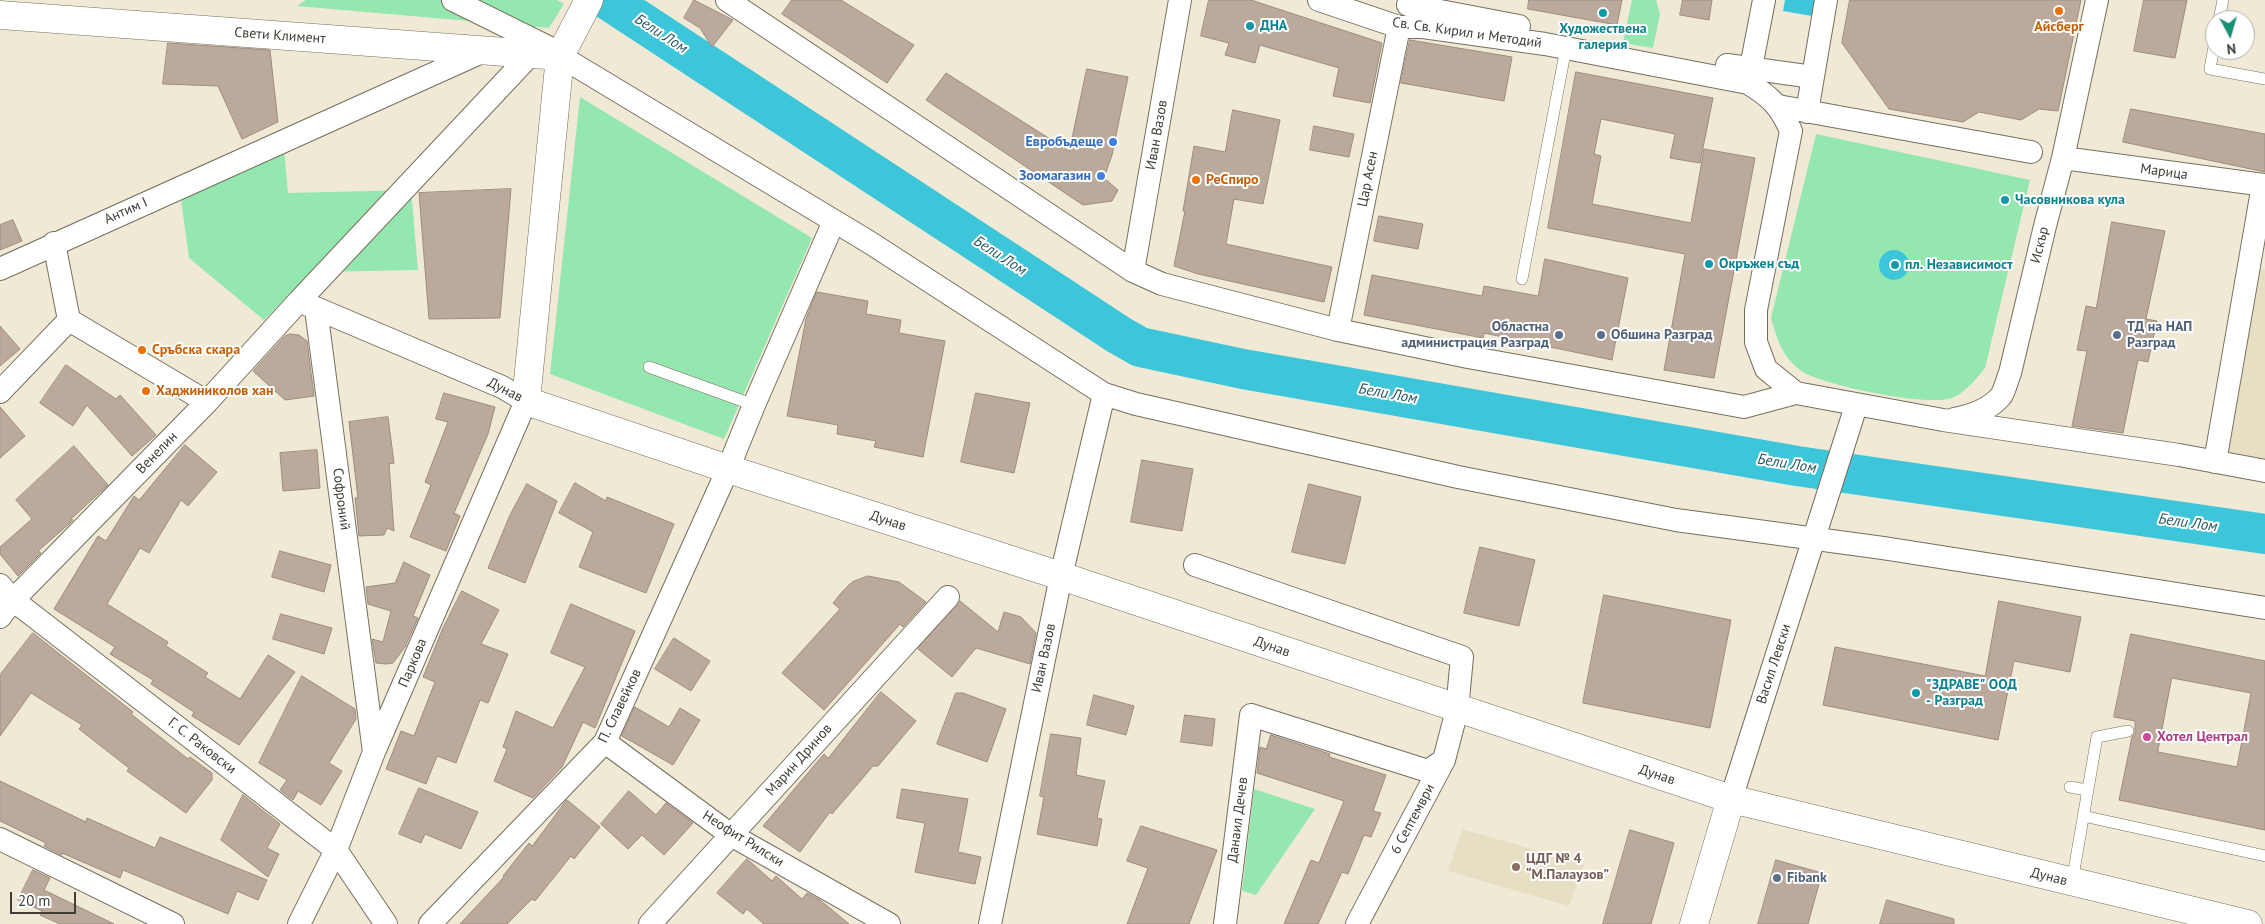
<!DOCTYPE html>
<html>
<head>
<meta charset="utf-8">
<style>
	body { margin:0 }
	#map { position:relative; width:2265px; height:924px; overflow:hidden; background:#efe9d5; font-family:"PT Sans",sans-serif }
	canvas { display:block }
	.north { position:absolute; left:2205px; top:10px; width:50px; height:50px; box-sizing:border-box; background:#fff; border:1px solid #b2b1ae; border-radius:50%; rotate:174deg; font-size:14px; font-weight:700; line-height:20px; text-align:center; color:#3f3d35 }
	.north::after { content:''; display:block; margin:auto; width:18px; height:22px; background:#189074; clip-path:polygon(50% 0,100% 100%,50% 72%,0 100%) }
	.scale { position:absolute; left:10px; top:892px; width:66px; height:22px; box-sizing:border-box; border:2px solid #3f3d35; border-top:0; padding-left:6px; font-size:15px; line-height:18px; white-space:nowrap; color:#3f3d35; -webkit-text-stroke:4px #fff; paint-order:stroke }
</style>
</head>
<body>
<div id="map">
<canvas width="2265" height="924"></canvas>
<div class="north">N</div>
<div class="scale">20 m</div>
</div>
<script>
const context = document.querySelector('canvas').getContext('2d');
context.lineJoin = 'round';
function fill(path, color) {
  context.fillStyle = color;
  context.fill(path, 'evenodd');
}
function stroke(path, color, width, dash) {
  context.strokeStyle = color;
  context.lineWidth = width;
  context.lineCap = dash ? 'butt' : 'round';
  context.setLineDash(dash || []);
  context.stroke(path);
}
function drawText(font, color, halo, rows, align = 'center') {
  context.font = font + ' "PT Sans",sans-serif';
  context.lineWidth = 4;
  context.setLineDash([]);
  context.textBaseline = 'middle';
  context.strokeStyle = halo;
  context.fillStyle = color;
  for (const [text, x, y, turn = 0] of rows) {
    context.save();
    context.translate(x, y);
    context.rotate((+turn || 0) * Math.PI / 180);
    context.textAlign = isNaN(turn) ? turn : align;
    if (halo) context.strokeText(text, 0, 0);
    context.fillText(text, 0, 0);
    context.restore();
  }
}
const built = new Path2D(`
	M2257 268 2265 270V463L2224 456Z
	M1462 829 1584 864 1569 906 1448 871Z`);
const green = new Path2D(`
	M306 0H557L564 4 549 28 297 6Z
	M1632 0H1656L1660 14 1653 48 1623 43Z
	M580 97 812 238 724 439 550 374Z
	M1816 134 2030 180 1985 368C1976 379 1966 392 1952 398 1928 407 1820 385 1800 370 1782 356 1777 339 1771 318Z
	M284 149 288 193 411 190 418 270 312 272 264 320 189 258 180 192Z
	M1254 789 1315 809 1256 895 1242 891Z`);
const water = new Path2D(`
	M1785 0H1815L1812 16 1783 11Z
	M1879 265a15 15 0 1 1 30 0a15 15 0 1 1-30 0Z`);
const river = new Path2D(`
	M608 0 1119 335 1140 347 1243 369 1797 466 2265 534`);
const building = new Path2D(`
	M694 0 733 20 712 47 700 28 684 18Z
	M792 0H841L914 45 887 83 782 14Z
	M1209 0H1251L1382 43 1370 103 1333 96 1339 68 1260 45 1255 63 1225 55 1229 43 1201 36Z
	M1529 0H1622L1617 25 1528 9Z
	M1683 0H1712L1709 20 1680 15Z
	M1850 0H2081L2058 111 2039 109 2021 120 1979 112 1963 122 1889 109 1842 43Z
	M2144 0H2187L2175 58 2134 51Z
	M1410 40 1512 57 1504 101 1401 83Z
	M168 43 270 50 278 122 242 139 218 86 163 84Z
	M1087 69 1128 77 1112 155 1104 178 1118 190 1112 201 1083 205 926 100 946 73 1069 151Z
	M1576 72 1713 98 1700 163 1670 158 1675 134 1601 119 1594 154 1601 156 1592 204 1691 223 1704 149 1755 158 1714 378 1664 370 1685 254 1548 228Z
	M2131 109 2265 134V172L2123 142Z
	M1233 110 1280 120 1263 204 1234 199 1226 244 1332 267 1324 302 1198 274 1174 266 1185 211H1183L1194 146 1225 152Z
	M1314 126 1354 134 1349 157 1310 150Z
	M511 189 500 318 429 319 419 193Z
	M1379 216 1423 224 1418 249 1374 241Z
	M13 220 22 241 0 250V225Z
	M2112 222 2165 231 2146 319 2157 321 2148 362 2138 360 2123 433 2072 426 2087 351 2077 350 2086 306 2096 308Z
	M1545 259 1628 278 1612 360 1484 333 1483 338 1364 315 1372 275 1482 296 1484 286 1538 296Z
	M817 292 868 301 866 314 901 320 899 333 945 341 923 457 874 447 876 441 837 434 838 425 787 416 806 319Z
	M0 326 20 349 0 366Z
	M290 334 299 335 307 341 314 396 285 400 253 371 285 336Z
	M66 365 116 399 120 395 156 435 132 456 87 405 73 426 40 403Z
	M444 393 495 407 488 434 454 513 460 516 446 551 410 537 431 485 425 482 448 422 436 419Z
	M976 393 1030 403 1014 473 961 462Z
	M0 407 25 436 0 458Z
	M388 417 394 463 389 464 394 531 387 528 384 535 359 536 355 498H358L349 422Z
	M185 445 217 472 188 506 181 500 149 553 140 548 107 604 168 642 166 646 208 673 205 677 240 699 268 655 295 672 239 745 192 716 194 712 151 684 153 680 110 654 115 647 54 609 98 536 106 541 134 496 139 500Z
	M74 446 108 485 71 519 73 520 69 524 38 551 41 553 18 576 0 554V547L32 519 16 500Z
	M317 450 320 488 283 491 280 453Z
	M1142 460 1193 469 1182 531 1131 522Z
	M575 483 606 501 607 497 674 524 646 593 579 567 593 532 559 513Z
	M527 484 557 501 525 583 488 568 510 515Z
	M1309 484 1361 497 1345 564 1292 552Z
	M1480 547 1535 560 1519 626 1464 613Z
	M280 551 331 565 324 592 272 577Z
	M404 562 430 575 413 616 418 618 405 647 393 663 386 664 376 663 372 639 383 642 391 611 368 604 366 587 395 583Z
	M868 576 899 582 926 602 903 627 900 624 824 710 782 673 840 609 833 603 842 592 852 582Z
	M462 591 499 610 481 644 508 654 488 703 480 700 456 763 437 756 426 784 386 769 401 731 414 736 435 682 423 677 443 628Z
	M1604 595 1731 620 1710 728 1583 703Z
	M960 601 998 632 1004 612 1021 617 1036 633 1030 664 976 648 952 677 918 649Z
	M1999 601 2081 617 2070 672 2014 661 1998 740 1823 705 1835 647 1985 676Z
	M571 604 635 631 595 728 583 722 562 767 533 798 494 781 507 749 503 747 516 711 553 728 585 667 551 653Z
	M281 614 332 628 324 654 273 639Z
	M33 633 114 697 133 712 131 714 188 759 190 757 212 773V780L186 813 127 771 129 768 79 729 82 725 31 693 0 736V675Z
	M2131 634 2265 661V830L2119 800 2132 737 2135 733V721L2114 717ZM2172 678 2251 693 2237 767 2158 752Z
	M674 638 710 661 691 691 655 669Z
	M302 676 355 709 356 719 329 763 342 771 321 805 298 791 293 800 280 790 287 780 259 763Z
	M881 692 916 721 878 766H873L832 814 830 812 800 852 763 826 824 754 828 758Z
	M956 693H963L1006 709 987 762 937 744Z
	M1094 695 1134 706 1126 735 1087 725Z
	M635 707 669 727 680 708 700 720 673 765 622 736Z
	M1185 715 1215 719 1212 746 1181 742Z
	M1051 734 1081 738 1076 775 1105 781 1097 818 1102 819 1097 846 1037 834 1044 797 1040 796Z
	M1271 735 1330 754 1329 757 1386 775 1373 811 1381 813 1371 837 1364 835 1348 874 1342 872 1318 924H1284L1311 860 1319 863 1344 801 1257 773 1260 747 1266 749Z
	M0 781 86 822 87 818 155 848 160 837 267 880 258 900 237 891 228 914 123 870 120 878 62 853V855L44 846 46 843 0 821Z
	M419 788 478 812 461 849 425 834 421 843 399 834Z
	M902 789 968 799 958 852 981 857 975 884 915 872 925 823 897 818Z
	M629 791 656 815 666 803 693 823 664 855 642 835 628 849 601 824Z
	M243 795 280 824 267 848 279 854 268 877 221 840Z
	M567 800 600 827 574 859 571 856 535 901 532 899 507 924H460L504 877 503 876 529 843 532 846Z
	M1141 826 1217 850 1189 924H1127L1148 868 1127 861Z
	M1630 830 1674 843 1651 924H1603Z
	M747 859 772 881 776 876 802 899 807 893 820 900 849 924H764L747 909 743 914 717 893Z
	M1776 860 1822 873 1808 924H1758Z
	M33 870 50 878 44 890 114 924H60L40 915 42 911 18 900Z
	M1887 900 1954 919V924H1880Z`);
const lane = new Path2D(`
	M2219 20 2223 0
	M2215 41 2210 69 2265 79
	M1522 279 1566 48
	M649 367 754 405
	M2070 787 2087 790
	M2083 816 2265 856
	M2072 882 2097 737 2128 731`);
const street = new Path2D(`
	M453 0 558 52
	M727 0 1133 271 1162 284 1338 330 1468 357 1744 407 1796 393 1943 420 2179 455 2265 471
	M1319 0 1399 27H1423L1545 44 1748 83C1771 97 1780 106 1791 131L1756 310V342L1766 369 1796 393
	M1409 0 1408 5 1519 26
	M560 56 869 242 1104 394 1136 404 1458 477 1676 520 1883 548 2265 608
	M1727 65 1813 77
	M1748 83 1764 0
	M1778 106 2031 152
	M1807 112 1826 0
	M2063 158 2265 185
	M54 243 69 320 207 402
	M0 269 484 51
	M1133 271 1180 0
	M299 301 531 54
	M316 309 374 752
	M1338 330 1399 27
	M0 392 69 320
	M1954 419C1971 416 1989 410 2001 396 2005 390 2007 380 2010 373L2045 226 2063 158 2097 0
	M2215 462 2263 185
	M1195 565 1462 657 1457 710 1444 760 1357 924
	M0 585 13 600 336 850 386 924
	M0 617 13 600 207 402 299 301 502 387 526 401 374 752 336 850 299 924
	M605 742 731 835 889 924
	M1731 799 1856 406
	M0 839 173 924
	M430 924 605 742 728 469 754 405 834 221
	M650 924 948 597
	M990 924 1061 576 1104 394
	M1225 924 1251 715 1428 771 1444 760`);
const secondary = new Path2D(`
	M589 0 560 56 526 401 728 469 1061 576 1731 799 2248 924
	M0 15 560 56
	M1694 924 1731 799`);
const markers = [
	[2059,11,5,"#e8710a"],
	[1603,13,5,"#0f9aa8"],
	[1250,26,5,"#0f9aa8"],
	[1113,142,5,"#3f7fe0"],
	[1101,176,5,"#3f7fe0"],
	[1196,180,5,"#e8710a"],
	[2005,200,5,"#0f9aa8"],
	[1709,264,5,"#0f9aa8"],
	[1895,265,5,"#0f9aa8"],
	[1559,335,5,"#5c6f8a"],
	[1601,335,5,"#5c6f8a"],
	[2117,335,5,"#5c6f8a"],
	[142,350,5,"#e8710a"],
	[146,391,5,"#e8710a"],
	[1916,693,5,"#0f9aa8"],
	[2147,737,5,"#d1479c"],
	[1516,867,5,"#8d6e63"],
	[1777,878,5,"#5c6f8a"]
];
const cultureNames = [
	["ДНА",1260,26],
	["Художествена",1603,29,"center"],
	["галерия",1603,45,"center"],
	["Часовникова кула",2015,200],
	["Окръжен съд",1719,264],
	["пл. Независимост",1905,265],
	["\"ЗДРАВЕ\" ООД",1926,685],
	["- Разград",1926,701]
];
const foodNames = [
	["Айсберг",2059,27,"center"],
	["РеСпиро",1206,180],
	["Сръбска скара",152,350],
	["Хаджиниколов хан",156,391]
];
const streetNames = [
	["Св. Св. Кирил и Методий",1467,33,8],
	["Свети Климент",280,36,4],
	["Иван Вазов",1157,135,-80],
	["Марица",2164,172,8],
	["Цар Асен",1368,179,-79],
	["Антим I",126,211,-24],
	["Искър",2040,245,-76],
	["Дунав",505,390,27],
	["Венелин",157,453,-46],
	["Софроний",341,499,83],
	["Дунав",888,521,18],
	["Дунав",1272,647,19],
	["Иван Вазов",1044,658,-78],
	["Паркова",413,663,-67],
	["Васил Левски",1774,664,-72],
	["П. Славейков",620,706,-64],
	["Г. С. Раковски",202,746,38],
	["Марин Дринов",799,760,-48],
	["Дунав",1657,775,18],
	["6 Септември",1413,819,-62],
	["Данаил Дечев",1238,820,-83],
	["Неофит Рилски",743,839,32],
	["Дунав",2049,877,14]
];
const shopNames = [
	["Евробъдеще",1103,142],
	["Зоомагазин",1091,176]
];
const serviceNames = [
	["Областна",1549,327,"right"],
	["администрация Разград",1549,343,"right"],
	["ТД на НАП",2127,327],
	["Разград",2127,343],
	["Обшина Разград",1611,335],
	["Fibank",1787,878]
];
const hotelNames = [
	["Хотел Централ",2157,737]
];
const educationNames = [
	["ЦДГ № 4",1526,859],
	["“М.Палаузов”",1526,875]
];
const waterNames = [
	["Бели Лом",661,34,33],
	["Бели Лом",1000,256,33],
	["Бели Лом",1388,394,10],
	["Бели Лом",1787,464,9],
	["Бели Лом",2188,523,8]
];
fill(built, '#e7dfc3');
fill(green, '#95e7b0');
fill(water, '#3dc6d9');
stroke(river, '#3dc6d9', 40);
fill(building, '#bbaa9c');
stroke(building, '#9d8c7f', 1);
stroke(lane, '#75705e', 12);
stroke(street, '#75705e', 24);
stroke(secondary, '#75705e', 29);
stroke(lane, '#fff', 11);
stroke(street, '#fff', 22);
stroke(secondary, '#fff', 28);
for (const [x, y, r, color] of markers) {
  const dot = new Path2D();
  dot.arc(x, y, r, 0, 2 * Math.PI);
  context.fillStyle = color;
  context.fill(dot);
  stroke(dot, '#fff', 2);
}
drawText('bold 14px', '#0d838f', '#fff', cultureNames, 'left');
drawText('bold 14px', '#c56008', '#fff', foodNames, 'left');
drawText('14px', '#3f3d35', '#fff', streetNames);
drawText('bold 14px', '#366cbe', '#fff', shopNames, 'right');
drawText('bold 14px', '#4e5e75', '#fff', serviceNames, 'left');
drawText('bold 14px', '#b23c85', '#fff', hotelNames, 'left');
drawText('bold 14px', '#785e54', '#fff', educationNames, 'left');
drawText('italic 15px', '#245b63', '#fff', waterNames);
</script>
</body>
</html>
